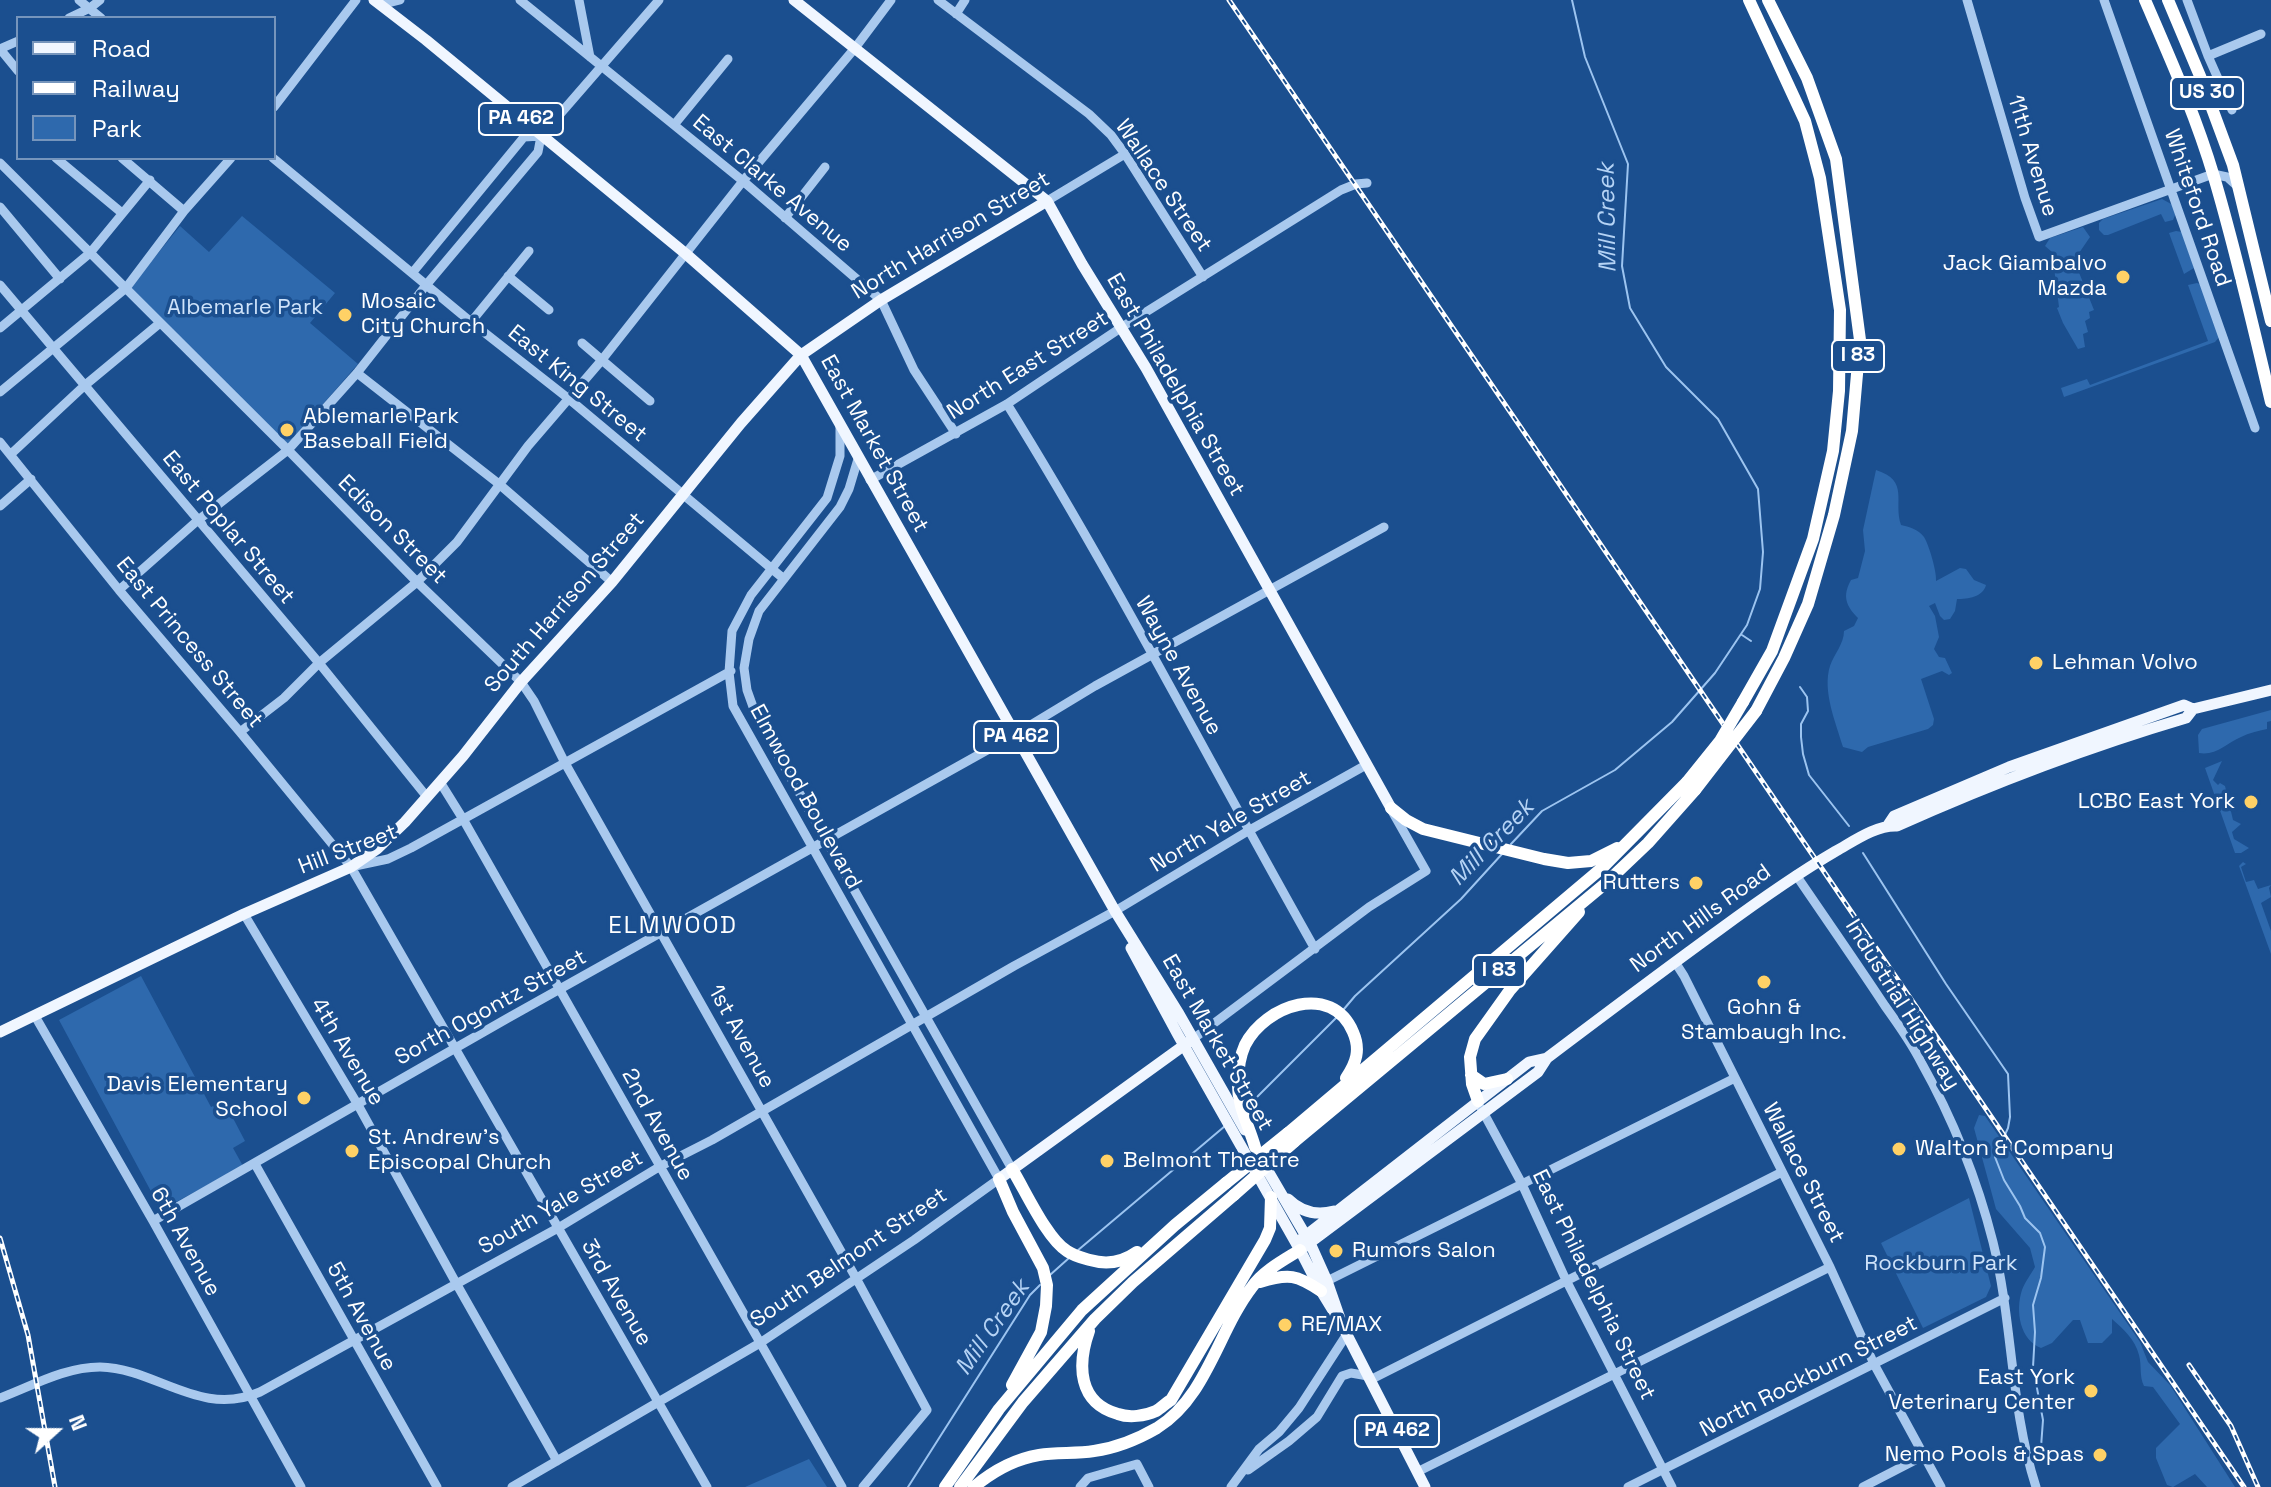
<!DOCTYPE html>
<html>
<head>
<meta charset="utf-8">
<style>
	body { margin:0 }
	#map { position:relative; width:2271px; height:1487px; overflow:hidden; background:#1b4f8f; font-family:"Space Grotesk",sans-serif }
	canvas { display:block }
	.legend { position:absolute; left:16px; top:16px; width:260px; height:144px; box-sizing:border-box; background:#1b4f8f; border:2px solid #7695bc; margin:0; padding:10px 14px; list-style:none; font-size:24px; color:#fff }
	.legend li { display:flex; align-items:center; gap:16px; height:40px }
	.legend b { width:40px; border:2px solid #7695bc }
	.north { position:absolute; left:16px; top:1391px; width:80px; height:80px; -webkit-text-stroke:6px #1b4f8f; paint-order:stroke; rotate:69deg; font-size:22px; font-weight:700; line-height:32px; text-align:center; color:#fff }
	.north::after { content:''; display:block; margin:auto; width:28px; height:36px; background:#fff; clip-path:polygon(50% 0,100% 100%,50% 72%,0 100%) }
</style>
</head>
<body>
<div id="map">
<canvas width="2271" height="1487"></canvas>
<ul class="legend">
<li><b style="height:10px;background:#f0f6ff"></b>Road</li>
<li><b style="height:10px;background:#fff"></b>Railway</li>
<li><b style="height:22px;background:#2e69ad"></b>Park</li>
</ul>
<div class="north">N</div>
</div>
<script>
const context = document.querySelector('canvas').getContext('2d');
context.lineJoin = 'round';
function fill(path, color) {
  context.fillStyle = color;
  context.fill(path, 'evenodd');
}
function stroke(path, color, width, dash) {
  context.strokeStyle = color;
  context.lineWidth = width;
  context.lineCap = dash ? 'butt' : 'round';
  context.setLineDash(dash || []);
  context.stroke(path);
}
function drawText(font, color, halo, rows, align = 'center') {
  context.font = font + ' "Space Grotesk",sans-serif';
  context.lineWidth = 7;
  context.setLineDash([]);
  context.textBaseline = 'middle';
  context.strokeStyle = halo;
  context.fillStyle = color;
  for (const [text, x, y, turn = 0] of rows) {
    context.save();
    context.translate(x, y);
    context.rotate((+turn || 0) * Math.PI / 180);
    context.textAlign = isNaN(turn) ? turn : align;
    if (halo) context.strokeText(text, 0, 0);
    context.fillText(text, 0, 0);
    context.restore();
  }
}
const green = new Path2D(`
	M2162 199 2173 205 2176 213 2173 220 2165 222 2161 214 2108 235H2104L2099 230V223L2103 219Z
	M242 216 335 293 310 323 358 364 288 444 130 288 180 226 209 252Z
	M2083 227 2090 237 2077 256 2076 265 2094 310 2089 312 2090 318 2085 321 2088 332 2083 334 2085 347 2078 349 2063 323 2057 308 2059 307 2052 252 2045 246 2050 238Z
	M2176 231 2182 232 2194 268 2184 274 2169 233Z
	M2197 283 2200 284 2220 336 2215 342 2064 397 2061 388 2087 379 2090 385 2208 341 2188 285Z
	M1876 470C1910 481 1893 501 1901 525 1909 527 1918 529 1924 537 1929 545 1937 572 1936 581L1960 568 1966 569 1974 580 1986 585C1983 597 1968 599 1957 599L1955 611 1950 619 1944 620 1940 616 1935 603 1929 606 1935 616 1939 637 1934 649 1939 657 1945 658 1952 673 1949 675 1942 671 1921 679 1934 719 1933 725 1928 729 1868 747 1862 752 1843 747C1836 723 1822 691 1830 666 1834 654 1844 644 1844 631L1854 626 1858 618C1846 606 1842 596 1851 580L1858 578 1865 551 1863 530Z
	M2271 710V721L2267 722V729C2258 731 2249 733 2241 737 2227 743 2216 756 2199 753L2198 735 2202 729Z
	M2222 761 2213 780 2218 785 2220 783 2225 786 2233 820 2241 824 2232 832 2234 839 2249 848 2241 853H2235L2205 768Z
	M2243 862 2246 864 2241 867 2246 882 2254 880 2258 889 2271 885 2269 888 2271 897 2261 903 2271 931V954L2239 866Z
	M141 976 211 1107 224 1101 245 1141 233 1148 243 1166 161 1210 59 1020Z
	M1979 1115 1985 1116 2140 1342 2148 1362 2170 1385 2235 1487H2207L2195 1474 2173 1487 2167 1485 2156 1458V1448L2180 1424 2153 1387 2144 1386C2139 1376 2142 1366 2139 1355 2135 1339 2123 1329 2112 1319V1333L2102 1343H2088L2080 1320H2073L2052 1343 2041 1348C2020 1340 2015 1311 2022 1290 2025 1282 2031 1274 2035 1267L2030 1248 1996 1209 1974 1128Z
	M1969 1198 1991 1286 1986 1297 1923 1328 1881 1243Z
	M809 1459 827 1487H745Z`);
const stream = new Path2D(`
	M1742 635 1751 641
	M1800 687 1807 697 1808 711 1801 724V737L1803 754 1809 775 1849 826
	M1511 844 1542 811 1615 770 1672 722 1715 673 1747 625 1760 589 1763 552 1758 489 1718 419 1666 367 1630 308 1622 266 1628 164 1585 57 1572 0
	M1863 853 1946 984 2008 1074 2010 1117 2008 1128 1995 1157 2004 1180 2020 1206 2025 1218 2040 1233 2045 1247 2041 1278 2033 1305 2035 1332 2033 1367 2043 1420 2041 1447
	M1344 1009 1355 996 1461 899 1502 854
	M1248 1106 1337 1017
	M1077 1251 1225 1126
	M1050 1275 1069 1258
	M908 1487 1030 1295 1040 1285`);
const minor = new Path2D(`
	M79 0 101 18
	M520 0 743 181 881 300 914 370 956 434
	M579 0 590 57
	M938 0 1089 114 1111 135 1125 154 1203 277
	M1967 0 2025 198 2039 237 2213 174 2227 177 2237 186
	M2104 0 2255 428
	M2187 0 2208 56 2232 110
	M380 5 400 0
	M956 14 965 0
	M69 18 90 8 100 0
	M0 49 18 71
	M0 49 18 41
	M2208 56 2261 34
	M274 107 356 0
	M674 125 728 59
	M541 136 659 0
	M56 158 122 213
	M122 158 184 211
	M273 158 471 322 569 399 784 579
	M0 163 288 450 417 582 521 682 534 701 565 763 856 1278 927 1410 863 1487
	M1047 201 1125 154
	M0 207 60 279
	M785 218 825 167
	M413 272 524 137 541 136
	M508 276 549 310
	M0 285 319 663 427 797
	M471 322 529 251
	M0 328 90 253 150 180
	M582 343 650 401
	M357 373 499 484 612 582
	M0 392 126 288 184 211 231 158
	M1007 404C1117 581 1212 767 1315 949
	M0 442 119 590 240 732 351 867 707 1487
	M11 454 84 386 160 323
	M858 459 849 489 840 507 759 611 749 639 744 668 747 690 757 718 1012 1169
	M870 480 1007 404 1122 327 1341 190 1356 184 1367 183
	M0 506 31 479
	M119 590 197 521 288 450 357 373 427 284 538 152 541 136
	M240 732 284 698 319 663 417 582 457 542 528 446 601 361 743 181 855 48 891 0
	M440 782 463 819 842 1487
	M355 866 388 859 411 848 731 671
	M1796 875C1826 919 1856 962 1885 1006 1898 1024 1911 1042 1921 1062 1953 1119 1977 1179 1993 1242 2013 1323 2010 1407 2036 1487
	M244 914 358 1105 456 1283 557 1461
	M1675 962 1684 976 1830 1267 1874 1364 1941 1487
	M35 1016 153 1221 301 1487
	M1193 1039 1369 907 1426 871 1392 811
	M1481 1108 1522 1184 1566 1280 1672 1487
	M255 1164 437 1487
	M153 1221 508 1018 1014 735 1095 686 1384 527
	M1327 1281 1735 1078
	M1370 1380 1782 1172
	M0 1398C32 1386 65 1367 100 1367 156 1368 200 1418 260 1392L558 1228 659 1167 712 1140 1014 966 1115 911 1248 831 1366 765
	M1248 1470 1289 1441 1317 1417 1342 1376 1351 1373 1368 1376
	M1417 1472 1830 1267
	M512 1487 760 1343 914 1240 999 1179 733 706 729 672 732 631 751 595 827 498 840 456V425
	M1080 1487 1088 1478 1137 1464 1149 1487
	M1231 1487 1259 1449 1279 1432 1299 1408 1347 1334
	M1628 1487 2005 1298
	M1863 1487 1925 1455`);
const major = new Path2D(`
	M374 0 426 40 686 254 801 355 1115 911 1179 1014 1245 1130
	M794 0 1047 201 1082 264 1146 368 1391 808
	M1888 825 1894 816 2009 767 2184 705 2193 709 2271 690
	M1131 948 1178 1035 1300 1250 1321 1291 1343 1327 1425 1487
	M0 1032 244 914 351 867 377 849 405 822 463 756 521 682 612 582 741 423 801 355 881 300 1047 201
	M1261 1159 1310 1243 1327 1281 1343 1327
	M999 1179 1190 1041
	M1288 1199C1301 1212 1316 1216 1334 1211
	M1300 1240 1529 1062 1547 1058
	M1304 1247 1538 1072 1547 1058C1604 1015 1661 972 1719 930 1757 902 1795 875 1836 851 1854 841 1876 825 1897 826 1991 784 2088 747 2186 718L2193 709`);
const highway = new Path2D(`
	M2145 0C2170 58 2196 116 2214 177 2236 251 2253 326 2271 402
	M2168 0 2200 76 2233 165 2271 321
	M1743 702 1772 651 1813 539 1833 451 1839 391 1840 310 1820 178 1805 121 1749 0
	M1756 711 1784 658 1808 604 1834 515 1852 431 1860 340 1836 159 1807 78 1768 0
	M1391 808 1406 820 1423 829 1544 859 1568 863 1591 861 1617 848
	M1471 1075 1484 1084 1507 1079
	M1478 1101 1472 1084 1470 1057 1475 1039 1510 990 1579 912
	M1288 1133 1603 867 1687 782
	M1294 1142 1606 883 1648 843 1695 790
	M1255 1147C1249 1125 1237 1106 1238 1082 1238 1070 1240 1056 1245 1045 1265 1005 1332 982 1353 1032 1361 1050 1356 1063 1346 1078
	M1012 1169C1025 1190 1047 1239 1067 1251 1074 1256 1083 1258 1090 1260 1107 1265 1123 1262 1137 1252
	M999 1179 1013 1212 1043 1268 1047 1285 1046 1306 1041 1332 1012 1385
	M1260 1282C1289 1273 1297 1275 1321 1291
	M1089 1331C1077 1365 1078 1403 1118 1414 1129 1418 1145 1416 1156 1411 1161 1408 1166 1403 1171 1400L1265 1240 1270 1228 1271 1197
	M945 1487 999 1409 1082 1310 1175 1225 1226 1183
	M960 1487 1023 1402 1095 1319 1133 1282 1234 1195
	M974 1487C993 1471 1015 1459 1039 1455 1057 1452 1076 1454 1094 1451 1116 1448 1138 1439 1157 1428 1207 1397 1218 1331 1252 1287 1263 1271 1284 1260 1300 1250`);
const rail = new Path2D(`
	M1229 0 2244 1487
	M0 1238 28 1335 55 1487
	M2189 1365 2231 1426 2258 1487`);
const highwayBridge = new Path2D(`
	M1687 782 1720 741 1743 702
	M1695 790 1756 711
	M1226 1183 1288 1133
	M1234 1195 1294 1142`);
const markers = [
	[2123,277,8,"#ffd166"],
	[345,315,8,"#ffd166"],
	[287,430,8,"#ffd166"],
	[2036,663,8,"#ffd166"],
	[2251,802,8,"#ffd166"],
	[1696,883,8,"#ffd166"],
	[1764,982,8,"#ffd166"],
	[304,1098,8,"#ffd166"],
	[1899,1149,8,"#ffd166"],
	[352,1151,8,"#ffd166"],
	[1107,1161,8,"#ffd166"],
	[1336,1251,8,"#ffd166"],
	[1285,1325,8,"#ffd166"],
	[2091,1391,8,"#ffd166"],
	[2100,1455,8,"#ffd166"]
];
const shields = [
	[2207,93,72],
	[521,119,84],
	[1858,356,52],
	[1016,737,84],
	[1499,971,52],
	[1397,1431,84]
];
const shieldNames = [
	["US 30",2207,93],
	["PA 462",521,119],
	["I 83",1858,356],
	["PA 462",1016,737],
	["I 83",1499,971],
	["PA 462",1397,1431]
];
const streetNames = [
	["11th Avenue",2032,156,73],
	["East Clarke Avenue",772,184,40],
	["Wallace Street",1163,186,56],
	["Whiteford Road",2197,208,71],
	["North Harrison Street",951,236,-31],
	["North East Street",1028,366,-32],
	["East King Street",577,384,39],
	["East Philadelphia Street",1175,385,60],
	["East Market Street",874,444,61],
	["East Poplar Street",228,528,50],
	["Edison Street",392,530,45],
	["South Harrison Street",565,603,-49],
	["East Princess Street",189,643,50],
	["Wayne Avenue",1178,666,61],
	["Elmwood Boulevard",805,797,61],
	["North Yale Street",1231,822,-30],
	["Hill Street",348,850,-21],
	["North Hills Road",1701,919,-36],
	["Industrial Highway",1902,1005,58],
	["Sorth Ogontz Street",491,1008,-29],
	["1st Avenue",741,1037,61],
	["East Market Street",1217,1043,60],
	["4th Avenue",347,1052,59],
	["2nd Avenue",657,1125,61],
	["Wallace Street",1803,1173,63],
	["South Yale Street",561,1203,-30],
	["6th Avenue",185,1242,61],
	["South Belmont Street",849,1258,-34],
	["East Philadelphia Street",1593,1285,64],
	["3rd Avenue",616,1293,60],
	["5th Avenue",361,1317,61],
	["North Rockburn Street",1809,1377,-27]
];
const poiNames = [
	["Jack Giambalvo",2107,264,"right"],
	["Mazda",2107,289,"right"],
	["Mosaic",361,302],
	["City Church",361,327],
	["Ablemarle Park",303,417],
	["Baseball Field",303,442],
	["Lehman Volvo",2052,663],
	["LCBC East York",2235,802,"right"],
	["Rutters",1680,883,"right"],
	["Gohn &",1764,1008,"center"],
	["Stambaugh Inc.",1764,1033,"center"],
	["Davis Elementary",288,1085,"right"],
	["School",288,1110,"right"],
	["St. Andrew's",368,1138],
	["Episcopal Church",368,1163],
	["Walton & Company",1915,1149],
	["Belmont Theatre",1123,1161],
	["Rumors Salon",1352,1251],
	["RE/MAX",1301,1325],
	["East York",2075,1378,"right"],
	["Veterinary Center",2075,1403,"right"],
	["Nemo Pools & Spas",2084,1455,"right"]
];
const parkNames = [
	["Albemarle Park",245,308],
	["Rockburn Park",1941,1264]
];
const waterNames = [
	["Mill Creek",1608,218,-91],
	["Mill Creek",1492,843,-46],
	["Mill Creek",993,1328,-55]
];
const neighbourhoodNames = [
	["ELMWOOD",673,926]
];
fill(green, '#2e69ad');
stroke(stream, '#9cc4f0', 2);
stroke(minor, '#a9c9ee', 9);
stroke(major, '#f0f6ff', 11);
stroke(highway, '#fff', 12);
stroke(rail, '#fff', 5);
stroke(rail, '#1b4f8f', 2, [6]);
stroke(highwayBridge, '#fff', 12);
for (const [x, y, r, color] of markers) {
  const dot = new Path2D();
  dot.arc(x, y, r, 0, 2 * Math.PI);
  context.fillStyle = color;
  context.fill(dot);
  stroke(dot, '#1b4f8f', 3);
}
for (const [x, y, w] of shields) {
  const box = new Path2D();
  box.roundRect(x - w / 2, y - 16, w, 32, 6);
  context.fillStyle = '#1b4f8f';
  context.fill(box);
  stroke(box, '#fff', 2);
}
drawText('bold 20px', '#fff', null, shieldNames);
drawText('22px', '#fff', '#1b4f8f', streetNames);
drawText('22px', '#fff', '#1b4f8f', poiNames, 'left');
drawText('22px', '#cfe3fa', '#1b4f8f', parkNames);
drawText('italic 24px', '#b5d3f5', '#1b4f8f', waterNames);
context.letterSpacing = '2px';
drawText('24px', '#fff', '#1b4f8f', neighbourhoodNames);
context.letterSpacing = '0px';
</script>
</body>
</html>
